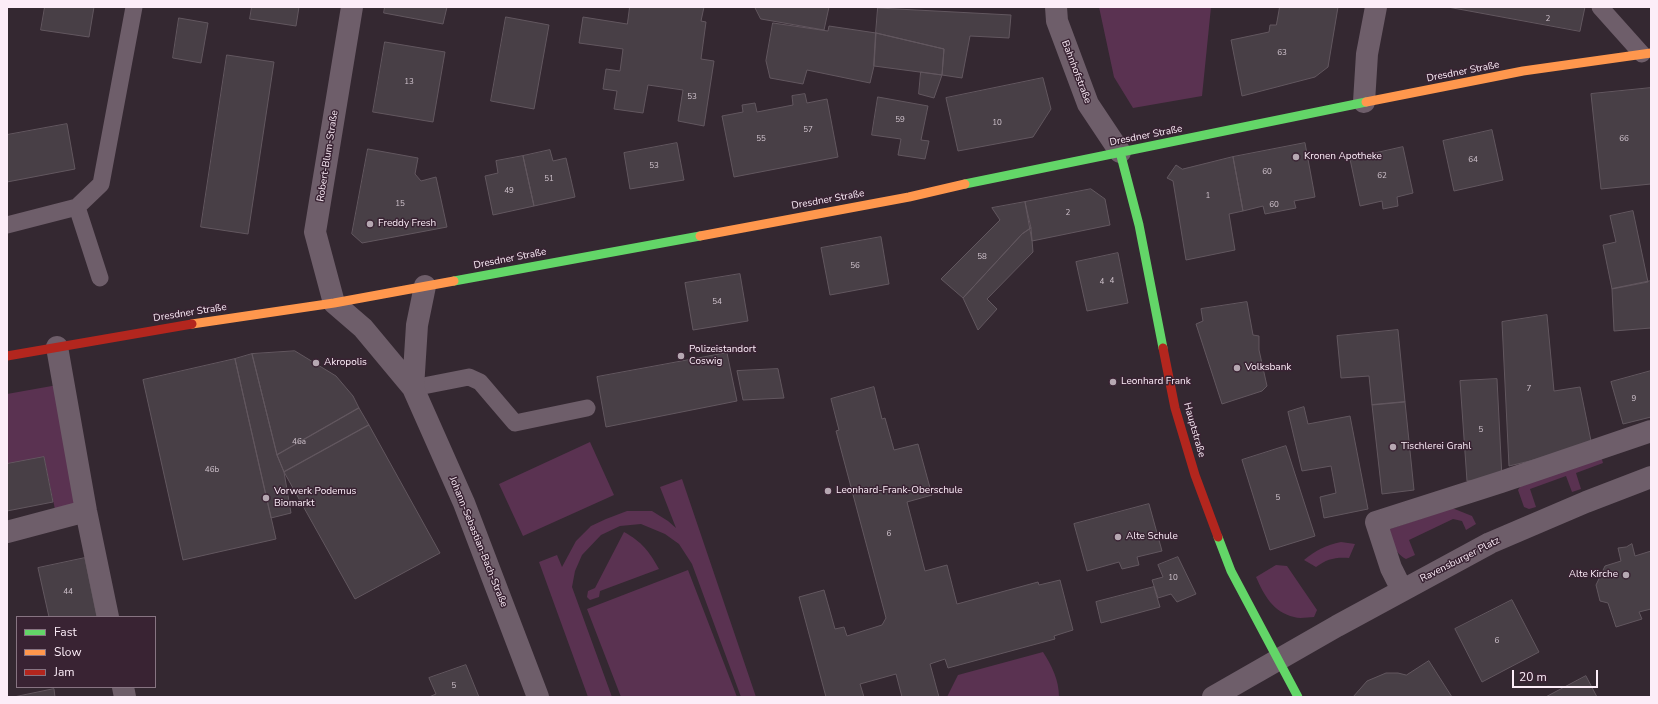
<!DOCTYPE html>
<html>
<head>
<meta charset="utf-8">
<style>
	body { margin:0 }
	#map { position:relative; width:1658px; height:704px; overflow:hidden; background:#342831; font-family:"Nunito Sans",sans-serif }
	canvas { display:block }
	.frame { position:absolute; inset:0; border:8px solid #fcedf8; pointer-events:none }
	.legend { position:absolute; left:16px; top:616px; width:140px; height:72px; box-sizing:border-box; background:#392333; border:1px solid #877482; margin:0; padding:5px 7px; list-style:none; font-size:12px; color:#fcedf8 }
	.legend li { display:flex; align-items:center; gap:8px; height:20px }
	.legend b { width:20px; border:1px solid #877482 }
	.scale { position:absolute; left:1512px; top:670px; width:86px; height:18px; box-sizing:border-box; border:2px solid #fcedf8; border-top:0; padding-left:5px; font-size:12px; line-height:14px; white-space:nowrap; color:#fcedf8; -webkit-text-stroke:3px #392333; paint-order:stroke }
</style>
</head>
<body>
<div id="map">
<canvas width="1658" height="704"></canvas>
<div class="frame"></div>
<ul class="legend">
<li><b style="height:5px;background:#63d668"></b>Fast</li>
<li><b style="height:5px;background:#ff974d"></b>Slow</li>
<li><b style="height:5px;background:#b3261e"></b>Jam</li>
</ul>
<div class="scale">20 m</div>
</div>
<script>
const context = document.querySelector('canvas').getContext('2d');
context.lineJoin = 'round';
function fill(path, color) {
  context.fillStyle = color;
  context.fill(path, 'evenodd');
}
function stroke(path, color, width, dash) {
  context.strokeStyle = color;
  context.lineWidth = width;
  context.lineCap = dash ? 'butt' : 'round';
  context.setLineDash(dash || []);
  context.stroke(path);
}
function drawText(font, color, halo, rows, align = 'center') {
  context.font = font + ' "Nunito Sans",sans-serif';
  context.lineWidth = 3;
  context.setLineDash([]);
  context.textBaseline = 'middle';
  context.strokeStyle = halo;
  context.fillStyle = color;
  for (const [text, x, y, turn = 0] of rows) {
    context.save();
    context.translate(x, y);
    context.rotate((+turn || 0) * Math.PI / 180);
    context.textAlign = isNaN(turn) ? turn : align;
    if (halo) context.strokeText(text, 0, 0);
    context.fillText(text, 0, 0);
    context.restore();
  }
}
const green = new Path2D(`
	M1099 7H1211L1202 96 1133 108 1114 77Z
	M63 384 86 511 57 519 44 457 7 464V394Z
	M590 442 614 495 523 536 499 484Z
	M1601 456 1603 463 1576 473 1581 489 1572 492 1566 476 1530 489 1536 507 1529 509 1524 507 1518 490 1523 482Z
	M682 479 756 697H741L692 564 679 544 665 534 641 524 620 526 601 535 582 555 575 571 572 587 612 697H588L539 562 557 555 562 567 576 541 591 526 606 519 627 511H652L668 521 676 528 660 487Z
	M1452 508 1472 516 1476 524 1466 530 1462 521 1453 519 1409 540 1415 555 1406 559C1396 554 1388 540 1390 529Z
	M624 532C642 542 649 551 659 569L600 591 599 597 590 600 587 597 588 591 595 588Z
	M1341 542 1355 544 1349 558C1335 557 1327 559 1316 567L1304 560C1316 550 1326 545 1341 542Z
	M1276 565 1287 566 1317 610 1314 617C1308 617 1300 619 1294 617 1273 612 1264 595 1256 577Z
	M688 570 737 697H621L587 609Z
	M1043 652C1052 666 1059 680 1059 697H947L958 675Z`);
const building = new Path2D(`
	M45 7H94L89 37 41 30Z
	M252 7H299L296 26 250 19Z
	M385 7H447L443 24 384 13Z
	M630 7H704L701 21 706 22 701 59 714 61 704 126 678 121 683 90 648 85 643 113 614 109 617 91 603 89 606 69 620 71 623 49 579 43 583 17 627 24Z
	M755 7H829L824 30 761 19Z
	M1280 7H1338L1328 67 1315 77 1242 96 1231 40 1269 32 1270 25H1276Z
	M1448 7H1585L1580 31Z
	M878 8 1011 15 1009 38 970 36 962 78 942 75 944 49 876 33Z
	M506 17 549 25 534 109 491 101Z
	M179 18 208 23 201 63 173 58Z
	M773 23 828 31 829 26 876 33 874 66 870 83 807 70 803 84 770 78 766 61Z
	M876 33 944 49 942 75 874 66Z
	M385 42 445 52 433 122 373 112Z
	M227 55 274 62 248 234 201 227Z
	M921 72 942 75 934 98 919 94Z
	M1043 78 1051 109 1033 137 958 151 946 98Z
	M1651 88V184L1601 189 1591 94Z
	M805 94 807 103 827 99 838 157 734 177 722 116 743 112 742 105 755 103 757 112 793 105 792 96Z
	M878 97 928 106 921 140 929 141 925 159 898 155 901 139 872 135Z
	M67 124 75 169 7 182V135Z
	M1492 130 1503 180 1454 191 1443 141Z
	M677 143 684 180 630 189 624 153Z
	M1305 143 1315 197 1294 201 1296 208 1265 214 1263 206 1243 211 1233 157Z
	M1403 147 1413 193 1397 197 1398 206 1383 209 1382 201 1360 206 1350 159Z
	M368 149 418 158 415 174 421 181 436 177 447 227 362 243 352 234Z
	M550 150 553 161 566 158 575 197 534 206 523 156Z
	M523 156 534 206 493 215 485 176 498 173 496 161Z
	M1233 157 1243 211 1229 214 1235 250 1186 260 1173 181 1167 178 1176 165 1182 169Z
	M1091 189 1105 199 1110 225 1032 241 1025 202Z
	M1025 202 1031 228 1022 234 963 298 941 279 1000 220 992 208Z
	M1633 211 1648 282 1612 289 1603 245 1616 242 1610 216Z
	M1031 228 1033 252 987 299 997 309 978 330 963 298 1022 234Z
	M881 237 889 284 830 295 821 248Z
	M1118 253 1128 303 1087 311 1076 262Z
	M740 274 748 321 693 330 685 283Z
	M1651 281V328L1614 331 1612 289Z
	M1247 302 1253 335 1259 336V350L1267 386 1262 391 1222 404 1196 324 1203 321 1201 309Z
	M1547 315 1554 391 1580 387 1592 446 1509 466 1502 322Z
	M1398 330 1405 402 1372 405 1369 376 1341 378 1337 336Z
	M295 351 336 376 353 396 359 408 277 455 252 354Z
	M727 353 737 401 606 427 597 377Z
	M252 354 277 455 284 472 291 513 271 518 235 359Z
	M235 359 276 539 183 560 143 380Z
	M778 369 784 398 743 400 737 371Z
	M1651 371V417L1623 424 1611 382Z
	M1497 379 1502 478 1467 481 1460 381Z
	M874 387 882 419 885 418 894 450 918 444 932 495 907 502 925 571 947 565 957 604 1038 582 1039 585 1060 580 1073 630 1054 636 1055 639 948 668 945 659 930 664 939 697H902L896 674 860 684 864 697H826L799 597 824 590 835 629 844 627 847 636 882 625 886 618 836 431 839 430 831 399Z
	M1405 402 1414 490 1382 494 1372 405Z
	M1304 407 1308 424 1350 416 1368 509 1324 518 1320 497 1336 493 1331 466 1302 471 1288 412Z
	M359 408 369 425 284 472 277 455Z
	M369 425 440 553 355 599 284 472Z
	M1286 446 1315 536 1270 550 1242 460Z
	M44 457 53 502 7 511V464Z
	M1149 504 1162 551 1137 557 1139 565 1122 569 1119 562 1087 571 1074 524Z
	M1632 544 1635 556 1651 551V609L1639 612 1642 619 1616 627 1608 603 1600 601 1596 585 1605 566 1621 561 1618 548 1626 547Z
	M1178 557 1196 594 1177 602 1171 594 1158 598 1152 580 1163 577 1158 565Z
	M85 558 97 617H49L38 568Z
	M1154 587 1160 607 1101 623 1096 602Z
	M1512 600 1539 652 1482 682 1455 629Z
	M1429 661 1452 697H1353L1367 681 1386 673H1398L1406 675Z
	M466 665 479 697H429L436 694 429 678Z
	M1586 676 1597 697H1546Z
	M54 689 55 697H14Z`);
const lane = new Path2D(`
	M1600 7 1642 54
	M77 207 100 278
	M7 225 77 207 101 184 134 7
	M413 388 469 377 480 382 515 423 587 408`);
const street = new Path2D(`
	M352 7 315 232 334 303 363 328 413 388 417 325 425 286
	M1056 7 1057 21 1088 104 1120 152
	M1364 102 1367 54 1376 7
	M57 347 86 511 108 617
	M413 388 464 503 538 697
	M7 532 86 511
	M1402 590 1391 568 1376 522 1501 482 1651 431
	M123 687 125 697
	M1213 697 1337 626 1490 543 1586 502 1651 477`);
const fast = new Path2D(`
	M1120 152 1139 225 1163 348
	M965 184 1366 102
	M454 281 700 236
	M1218 537 1231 571 1298 697`);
const slow = new Path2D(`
	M1366 102 1523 71 1651 53
	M700 236 909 197 965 184
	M192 324 334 303 454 281`);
const jam = new Path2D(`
	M1163 348 1175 408 1195 475 1218 537
	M7 356 192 324`);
const markers = [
	[1296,157,4,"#b6a8b2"],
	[370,224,4,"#b6a8b2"],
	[681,356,4,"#b6a8b2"],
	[316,363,4,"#b6a8b2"],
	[1237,368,4,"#b6a8b2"],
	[1113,382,4,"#b6a8b2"],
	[1393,447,4,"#b6a8b2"],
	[828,491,4,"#b6a8b2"],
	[266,498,4,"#b6a8b2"],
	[1118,537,4,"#b6a8b2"],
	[1626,575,4,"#b6a8b2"]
];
const numberNames = [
	["2",1548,19],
	["63",1282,53],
	["13",409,82],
	["53",692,97],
	["59",900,120],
	["10",997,123],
	["57",808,130],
	["55",761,139],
	["66",1624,139],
	["64",1473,160],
	["53",654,166],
	["60",1267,172],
	["62",1382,176],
	["51",549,179],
	["49",509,191],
	["1",1208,196],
	["15",400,204],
	["60",1274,205],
	["2",1068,213],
	["58",982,257],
	["56",855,266],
	["4",1112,281],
	["4",1102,282],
	["54",717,302],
	["7",1529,389],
	["9",1634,399],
	["5",1481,430],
	["46a",299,442],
	["46b",212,470],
	["5",1278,498],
	["6",889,534],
	["10",1173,578],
	["44",68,592],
	["6",1497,641],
	["5",454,686]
];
const streetNames = [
	["Bahnhofstraße",1076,72,69],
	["Dresdner Straße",1463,72,-11],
	["Dresdner Straße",1146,136,-11],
	["Robert-Blum-Straße",328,156,-81],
	["Dresdner Straße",828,200,-10],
	["Dresdner Straße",510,259,-11],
	["Dresdner Straße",190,313,-9],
	["Hauptstraße",1194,430,74],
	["Johann-Sebastian-Bach-Straße",478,542,68],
	["Ravensburger Platz",1460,560,-27]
];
const poiNames = [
	["Kronen Apotheke",1304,157],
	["Freddy Fresh",378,224],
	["Polizeistandort",689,350],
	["Coswig",689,362],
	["Akropolis",324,363],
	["Volksbank",1245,368],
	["Leonhard Frank",1121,382],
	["Tischlerei Grahl",1401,447],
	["Leonhard-Frank-Oberschule",836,491],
	["Vorwerk Podemus",274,492],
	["Biomarkt",274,504],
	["Alte Schule",1126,537],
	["Alte Kirche",1618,575,"right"]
];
fill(green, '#5a3251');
fill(building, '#483f46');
stroke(building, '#62575f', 1);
stroke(lane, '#6e5e6a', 17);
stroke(street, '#6e5e6a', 22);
stroke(fast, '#63d668', 9);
stroke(slow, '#ff974d', 9);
stroke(jam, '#b3261e', 9);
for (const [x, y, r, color] of markers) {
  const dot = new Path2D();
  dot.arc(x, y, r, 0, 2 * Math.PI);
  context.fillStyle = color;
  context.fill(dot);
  stroke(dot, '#392333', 1.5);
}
drawText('8px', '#cfc2cc', null, numberNames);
drawText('10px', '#fcedf8', '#392333', streetNames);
drawText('10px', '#fcedf8', '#392333', poiNames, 'left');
</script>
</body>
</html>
